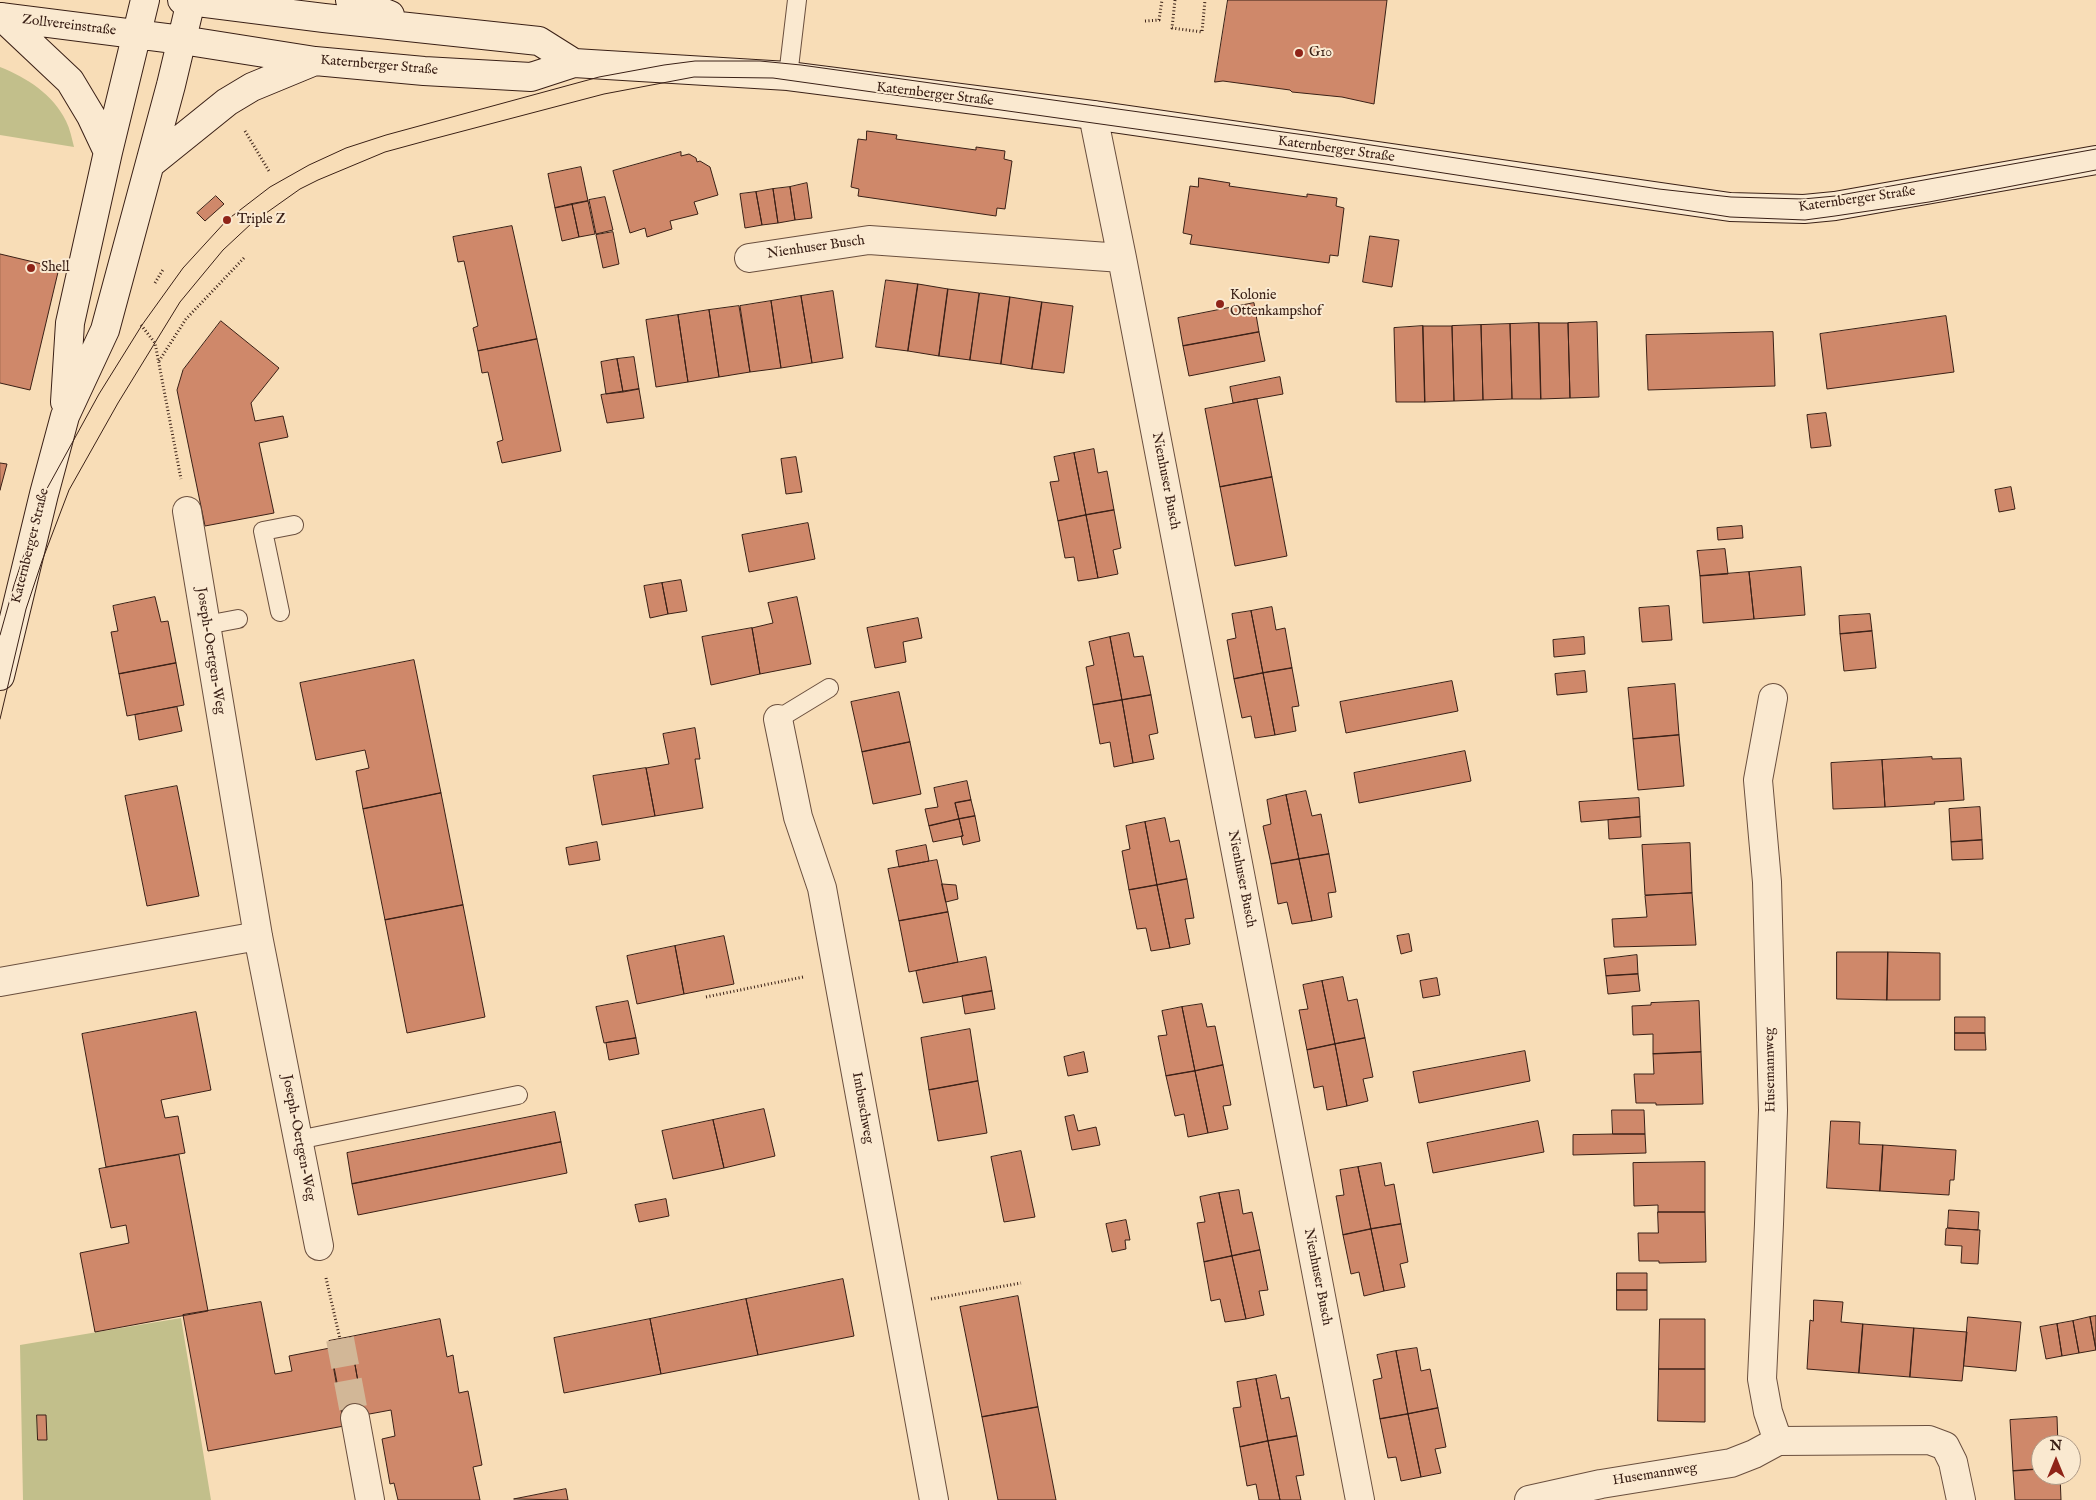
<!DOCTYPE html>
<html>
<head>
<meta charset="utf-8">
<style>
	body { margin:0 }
	#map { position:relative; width:2096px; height:1500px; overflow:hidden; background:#f8ddb7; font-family:"IM FELL English",serif }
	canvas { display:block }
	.north { position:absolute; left:2031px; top:1435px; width:50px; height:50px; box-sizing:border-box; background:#fae9d0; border:1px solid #ad9986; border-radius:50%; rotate:0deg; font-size:14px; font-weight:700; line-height:20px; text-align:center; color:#3a2016 }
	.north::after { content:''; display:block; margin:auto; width:18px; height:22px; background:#8f2418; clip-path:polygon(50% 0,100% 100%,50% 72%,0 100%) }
</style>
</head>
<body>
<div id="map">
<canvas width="2096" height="1500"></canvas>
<div class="north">N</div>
</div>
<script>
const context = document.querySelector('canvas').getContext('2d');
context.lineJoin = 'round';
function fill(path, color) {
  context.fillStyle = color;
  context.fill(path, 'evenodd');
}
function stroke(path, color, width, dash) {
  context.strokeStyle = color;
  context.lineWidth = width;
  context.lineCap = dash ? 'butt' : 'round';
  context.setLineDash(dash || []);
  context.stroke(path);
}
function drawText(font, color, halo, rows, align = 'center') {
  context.font = font + ' "IM FELL English",serif';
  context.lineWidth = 4;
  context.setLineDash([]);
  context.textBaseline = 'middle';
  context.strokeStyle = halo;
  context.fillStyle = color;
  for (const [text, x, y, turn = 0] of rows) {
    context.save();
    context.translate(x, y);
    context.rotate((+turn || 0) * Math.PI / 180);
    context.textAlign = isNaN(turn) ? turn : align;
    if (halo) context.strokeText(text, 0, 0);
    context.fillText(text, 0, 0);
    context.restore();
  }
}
const green = new Path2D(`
	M0 67C27 78 53 94 66 121 70 129 72 139 74 147L0 135Z
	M181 1318 211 1500H23L20 1345Z`);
const building = new Path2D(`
	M1228 0H1387L1374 104 1342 97 1292 92 1290 90 1223 81 1215 82Z
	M867 131 897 135 896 139 976 150V147L1005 151 1004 159 1012 161 1005 209 997 208 996 216 858 196 859 189 851 187 858 139 866 140Z
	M681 152V156L689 154 696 158 697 162 700 161 710 167 718 195 694 202 698 214 670 221 672 229 647 237 645 228 630 233 613 171Z
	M581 167 588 201 555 208 548 174Z
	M1199 178 1230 183 1229 186 1307 197V194L1337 198 1336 206 1344 208 1338 256 1330 255 1329 263 1190 244 1192 235 1183 233 1190 186 1198 187Z
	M807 183 812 218 795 220 790 187Z
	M790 187 795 220 778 223 773 189Z
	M773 189 778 223 762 225 756 192Z
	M756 192 762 225 745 228 740 194Z
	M216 196 224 204 205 221 197 213Z
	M605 197 613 230 596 234 589 200Z
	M588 201 595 234 579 237 572 204Z
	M572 204 579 237 562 241 555 208Z
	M512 226 537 339 478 351 473 328 478 326 464 261 458 262 453 237Z
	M613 232 619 264 603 268 596 235Z
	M1370 236 1399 240 1392 287 1363 282Z
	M0 254 59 268 30 390 0 383Z
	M886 280 918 284 908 351 876 347Z
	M918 284 948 289 939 356 908 351Z
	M948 289 979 293 970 360 939 356Z
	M833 291 843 358 812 363 801 296Z
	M980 293 1010 297 1001 364 970 360Z
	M801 296 812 363 781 368 771 301Z
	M1010 297 1042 302 1032 369 1001 364Z
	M771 301 781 368 750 372 740 306Z
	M1042 302 1073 306 1064 373 1032 369Z
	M1254 303 1259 332 1183 346 1178 318Z
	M739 306 750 372 719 377 709 310Z
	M709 310 719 377 688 382 678 315Z
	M678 315 688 382 656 387 646 320Z
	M1946 316 1954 372 1827 389 1820 334Z
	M221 321 279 368 251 403 255 421 283 416 288 437 259 443 274 513 205 526 177 390 183 370Z
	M1597 322 1599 397 1570 398 1568 323Z
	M1539 323 1541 399H1512L1510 324Z
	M1539 323H1568L1570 398 1541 399Z
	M1510 324 1512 399 1483 400 1481 325Z
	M1481 325 1483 400 1454 401 1452 326Z
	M1423 326 1425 402H1396L1394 328Z
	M1423 326H1452L1454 401 1425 402Z
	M1259 332 1265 361 1189 376 1183 346Z
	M1773 332 1775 386 1648 390 1646 335Z
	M537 339 561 451 502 463 497 442 503 440 488 372 482 373 478 351Z
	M634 357 639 389 623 392 617 359Z
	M617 359 623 392 606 394 601 362Z
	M1280 377 1283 394 1233 403 1230 387Z
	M639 389 644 418 607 423 601 395Z
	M1257 399 1272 477 1220 487 1205 409Z
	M1826 413 1831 446 1811 448 1807 415Z
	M1094 449 1098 473 1107 471 1114 510 1086 515 1074 453Z
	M1074 453 1086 515 1058 521 1050 482 1059 481 1054 457Z
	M796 457 802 492 786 494 781 459Z
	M0 463 7 464 0 490Z
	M1272 477 1287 556 1235 566 1220 487Z
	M2011 487 2015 509 1999 512 1995 490Z
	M1114 510 1121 548 1113 550 1118 574 1098 578 1086 515Z
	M1086 515 1098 578 1078 581 1074 557 1065 558 1058 521Z
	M808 523 815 559 749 572 742 535Z
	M1742 526 1743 538 1718 540 1717 528Z
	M1725 549 1728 574 1700 576 1697 551Z
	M1801 567 1805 615 1754 619 1749 572Z
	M1749 572 1754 619 1703 623 1700 576Z
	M681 580 687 611 668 614 662 583Z
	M662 583 668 614 650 618 644 586Z
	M155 597 161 622 168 621 176 663 119 674 111 632 118 631 113 606Z
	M797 597 811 664 760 674 752 628 773 623 768 603Z
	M1669 606 1672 640 1642 642 1639 608Z
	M1272 607 1276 630 1285 628 1292 668 1263 673 1251 611Z
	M1251 611 1263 673 1234 679 1227 640 1236 638 1232 614Z
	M1870 614 1872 631 1840 634 1839 616Z
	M918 618 922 638 903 642 906 662 875 668 867 628Z
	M752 628 760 674 711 685 702 637Z
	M1872 631 1876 668 1844 671 1840 634Z
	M1129 633 1134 657 1143 656 1151 695 1122 700 1110 637Z
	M1110 637 1122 700 1093 705 1086 667 1094 665 1089 642Z
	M1584 637 1585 654 1554 657 1553 640Z
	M414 660 441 793 363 809 356 771 369 768 365 750 316 760 300 683Z
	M176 663 184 705 127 716 119 674Z
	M1292 668 1299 706 1292 707 1296 731 1275 735 1263 673Z
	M1585 671 1587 692 1557 695 1555 674Z
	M1263 673 1275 735 1255 738 1251 716 1242 718 1234 679Z
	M1452 681 1458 711 1346 733 1340 702Z
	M1675 684 1679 735 1633 739 1628 688Z
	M899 692 910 742 862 752 851 702Z
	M1151 695 1158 733 1149 735 1154 759 1133 763 1122 700Z
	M1122 700 1133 763 1114 767 1110 742 1100 744 1093 705Z
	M177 707 182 731 139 740 135 715Z
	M695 728 700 759H695L703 808 655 816 646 768 669 764 663 734Z
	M1679 735 1684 786 1638 790 1633 739Z
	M910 742 921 794 873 804 862 752Z
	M1465 751 1471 781 1359 803 1354 773Z
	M1932 757V759L1961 758 1964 800 1934 802 1935 804 1885 807 1882 760Z
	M1882 760 1885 807 1833 809 1831 763Z
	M646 768 655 816 602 825 593 776Z
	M967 781 971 800 955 803 959 819 929 826 925 809 938 807 934 788Z
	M177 786 199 896 147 906 125 796Z
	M1306 791 1312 816 1321 814 1329 854 1299 859 1286 795Z
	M441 793 463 905 385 920 363 809Z
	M1286 795 1299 859 1271 864 1263 826 1271 824 1267 800Z
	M1639 798 1640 817 1581 822 1579 802Z
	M971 800 975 816 959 819 955 803Z
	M1980 807 1982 840 1951 842 1949 809Z
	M975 816 980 841 963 845 961 836H963L959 819Z
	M1640 817 1641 837 1609 839 1608 820Z
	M1165 818 1170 842 1179 840 1187 879 1157 885 1145 822Z
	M959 819 963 836 933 842 929 826Z
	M1145 822 1157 885 1129 890 1122 851 1130 849 1126 826Z
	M1982 840 1983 859 1952 860 1951 842Z
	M597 842 600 860 569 865 566 848Z
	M1690 843 1692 893 1645 895 1642 845Z
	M926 845 929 861 899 867 896 851Z
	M1329 854 1336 892 1328 893 1332 917 1312 921 1299 859Z
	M1299 859 1312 921 1292 924 1287 902 1278 904 1271 864Z
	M937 860 948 912 899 921 888 869Z
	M1187 879 1194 918 1185 919 1190 944 1170 948 1157 885Z
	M942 884 956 885 958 899 946 902Z
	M1157 885 1170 948 1151 951 1146 928 1137 929 1129 890Z
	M1692 893 1696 945 1614 947 1612 919 1647 917 1645 896Z
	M463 905 485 1017 407 1033 385 920Z
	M948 912 958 962 909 972 899 921Z
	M1409 934 1412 951 1401 954 1397 936Z
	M724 936 734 984 684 994 675 946Z
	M675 946 684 994 637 1004 627 956Z
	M1837 952H1888L1887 1000 1837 999Z
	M1888 952 1940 953V1000H1887Z
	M1637 955 1638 974 1606 976 1604 959Z
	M986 957 992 991 923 1003 916 971Z
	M1638 974 1640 991 1608 994 1606 976Z
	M1343 977 1348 1001 1357 999 1365 1038 1335 1044 1322 981Z
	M1437 978 1440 995 1423 998 1420 981Z
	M1322 981 1335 1044 1307 1050 1299 1010 1308 1009 1303 985Z
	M992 991 995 1009 965 1014 962 996Z
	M628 1001 636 1038 604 1043 596 1007Z
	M1699 1001 1701 1052 1653 1054V1034L1633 1035 1632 1006 1651 1005V1003Z
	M1202 1004 1207 1027 1215 1026 1223 1065 1195 1071 1182 1007Z
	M1182 1007 1195 1071 1166 1076 1158 1036 1167 1035 1162 1011Z
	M196 1012 211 1090 161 1100 165 1118 178 1116 185 1153 106 1167 82 1034Z
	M1955 1017H1985V1033H1955Z
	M970 1029 978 1081 929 1090 921 1038Z
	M1955 1033H1985L1986 1050H1955Z
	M636 1038 639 1054 609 1060 606 1043Z
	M1365 1038 1373 1077 1363 1079 1368 1101 1347 1106 1335 1044Z
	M1335 1044 1347 1106 1327 1110 1323 1086 1314 1088 1307 1050Z
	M1525 1051 1530 1081 1419 1103 1413 1072Z
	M1084 1052 1088 1072 1068 1076 1064 1057Z
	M1701 1052 1703 1104 1656 1105V1103H1636L1634 1074H1654L1653 1054Z
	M1223 1065 1231 1105 1223 1106 1228 1129 1208 1133 1195 1071Z
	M1195 1071 1208 1133 1188 1137 1184 1114 1175 1116 1166 1076Z
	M978 1081 987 1133 938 1141 929 1090Z
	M764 1109 775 1156 724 1168 713 1120Z
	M1612 1110H1644L1645 1134H1613Z
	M555 1112 561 1142 352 1184 347 1153Z
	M1074 1115 1078 1131 1096 1127 1100 1145 1072 1150 1065 1117Z
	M713 1120 724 1168 673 1179 662 1131Z
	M1538 1121 1544 1152 1433 1173 1427 1143Z
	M1831 1121 1860 1122 1859 1144 1883 1145 1880 1191 1827 1188Z
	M1613 1134H1645L1646 1153 1573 1155V1135Z
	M561 1142 567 1173 358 1215 352 1184Z
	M1883 1145 1956 1150 1954 1180H1950L1949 1195 1880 1191Z
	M1021 1151 1035 1217 1004 1222 991 1157Z
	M179 1155 208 1311 95 1332 80 1253 129 1243 126 1225 111 1228 99 1169Z
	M1705 1162V1212H1658V1205L1634 1206 1633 1163Z
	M1381 1163 1385 1186 1394 1184 1401 1224 1371 1229 1358 1167Z
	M1358 1167 1371 1229 1343 1235 1336 1196 1344 1195 1340 1170Z
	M1239 1190 1243 1214 1252 1212 1260 1250 1232 1256 1219 1193Z
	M1219 1193 1232 1256 1204 1262 1197 1223 1205 1222 1200 1197Z
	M666 1199 669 1216 639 1222 635 1205Z
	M1949 1210 1979 1212 1978 1230 1948 1228Z
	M1658 1212H1705L1706 1262 1659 1263V1261H1639L1638 1233H1658Z
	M1126 1220 1130 1240H1125L1126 1249 1112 1252 1106 1224Z
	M1401 1224 1408 1262 1400 1264 1405 1287 1384 1291 1371 1229Z
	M1948 1228 1980 1230 1978 1264 1961 1263 1962 1246 1945 1245 1946 1229Z
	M1371 1229 1384 1291 1364 1296 1359 1272 1351 1274 1343 1235Z
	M1260 1250 1268 1290 1259 1291 1264 1315 1246 1319 1232 1256Z
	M1232 1256 1246 1319 1225 1322 1220 1299 1211 1301 1204 1262Z
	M1617 1273H1647V1290H1617Z
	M843 1279 854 1336 758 1355 746 1299Z
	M1617 1290H1647V1310H1617Z
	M1018 1296 1038 1407 982 1417 960 1307Z
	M746 1299 758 1355 661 1374 650 1319Z
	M1814 1300 1843 1302 1841 1322 1863 1324 1859 1373 1807 1369 1810 1320 1813 1321Z
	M261 1302 275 1374 292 1371 289 1356 330 1348 344 1426 208 1451 183 1315Z
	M2096 1316V1350L2090 1317Z
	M1968 1317 2021 1322 2016 1371 1964 1366Z
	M2090 1317 2096 1350 2079 1353 2073 1321Z
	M440 1319 447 1357 453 1355 459 1393 468 1391 482 1465 473 1467 480 1500H398L394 1483 390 1484 382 1439 395 1436 391 1410 364 1415 350 1337Z
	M650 1319 661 1374 564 1393 554 1338Z
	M1660 1319H1705V1369H1659Z
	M2073 1321 2079 1353 2062 1356 2057 1324Z
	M1863 1324 1914 1328 1910 1377 1859 1373Z
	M2057 1324 2062 1356 2046 1359 2040 1327Z
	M1914 1328 1967 1332 1962 1381 1910 1377Z
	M350 1337 364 1415 344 1419 329 1341Z
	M1417 1348 1421 1371 1430 1369 1438 1408 1408 1414 1396 1351Z
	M1396 1351 1408 1414 1380 1419 1373 1380 1382 1378 1377 1355Z
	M1659 1369H1705V1422L1658 1421Z
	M1276 1375 1281 1399 1289 1397 1297 1436 1268 1441 1256 1379Z
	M1256 1379 1268 1441 1240 1447 1233 1408 1241 1407 1237 1382Z
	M1038 1407 1056 1500H998L982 1417Z
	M1438 1408 1446 1447 1435 1449 1441 1473 1421 1477 1408 1414Z
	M1408 1414 1421 1477 1401 1481 1396 1457 1388 1458 1380 1419Z
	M37 1415H46L47 1440H38Z
	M2057 1417 2058 1445H2041V1469L2013 1471 2010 1420Z
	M1297 1436 1304 1475 1296 1476 1301 1500H1280L1268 1441Z
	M1268 1441 1280 1500H1259L1256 1484 1247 1486 1240 1447Z
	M2041 1469V1475H2060L2061 1500H2015L2013 1471Z
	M566 1489 568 1500 514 1499Z`);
const minorTunnel = new Path2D(`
	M340 1339 355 1418`);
const path = new Path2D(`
	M1175 0 1172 28 1202 32 1205 0
	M1145 21 1159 20 1162 0
	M245 131 269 171
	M155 283 164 268
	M141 325 155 343 181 479
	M159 361 186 319 244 258
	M706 997 803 977
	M326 1278 340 1339
	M931 1299 1021 1283`);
const service = new Path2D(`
	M788 76 797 0
	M280 612 263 531 294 525
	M206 625 238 619
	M778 719 829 688
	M298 1140 518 1095`);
const minor = new Path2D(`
	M1093 115 1122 258 1360 1500
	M749 258 869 240 1122 258
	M187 511 258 936 319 1246
	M1773 698 1758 780 1767 882 1773 1110 1769 1224 1762 1379 1768 1412 1778 1441
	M778 719 798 817 822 888 934 1500
	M0 982 258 936
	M355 1418 370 1500
	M1529 1500 1601 1484 1731 1463 1754 1454 1778 1441 1929 1440 1945 1446 1953 1462 1961 1500`);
const secondary = new Path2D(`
	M182 0 324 18 539 41 574 63
	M350 0 390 15
	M0 17 182 40 315 61 424 71 531 77 574 63 788 76 1093 115 1730 207 1804 209 1835 206 2096 160
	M2 17 70 81 91 116 108 152
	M150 164 227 102 252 87 315 61
	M65 402 70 323 108 152 145 0
	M0 676 44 494 65 416 105 330 171 85 191 1`);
const tram = new Path2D(`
	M0 635 14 585 44 494 99 394 142 325 183 268 227 220 270 187 309 165 346 148 386 135 599 77 664 65 695 61H760L801 65 1312 136 1659 189 1731 197 1803 199 1835 196 2096 149
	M0 719 26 609 42 561 69 490 118 403 180 302 223 250 252 223 300 189 318 180 385 152 429 140 604 94 694 77 773 78 1385 164 1730 217 1805 220 1835 216 1929 202 2096 170`);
const markers = [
	[1299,53,5,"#8f2418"],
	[227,220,5,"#8f2418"],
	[31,268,5,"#8f2418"],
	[1220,304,5,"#8f2418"]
];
const streetNames = [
	["Zollvereinstraße",69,26,7],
	["Katernberger Straße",379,66,5],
	["Katernberger Straße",935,95,7],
	["Katernberger Straße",1336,150,8],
	["Katernberger Straße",1857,200,-8],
	["Nienhuser Busch",816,248,-8],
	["Nienhuser Busch",1165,481,79],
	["Katernberger Straße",31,546,-76],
	["Joseph-Oertgen-Weg",210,651,81],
	["Nienhuser Busch",1241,879,79],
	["Husemannweg",1771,1070,-91],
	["Imbuschweg",862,1108,80],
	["Joseph-Oertgen-Weg",298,1138,79],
	["Nienhuser Busch",1317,1277,79],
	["Husemannweg",1655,1475,-9]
];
const poiNames = [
	["G10",1309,53],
	["Triple Z",237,220],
	["Shell",41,268],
	["Kolonie",1230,296],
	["Ottenkampshof",1230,312]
];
fill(green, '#c2bf8b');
fill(building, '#cf886a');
stroke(building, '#3a2016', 1);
stroke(minorTunnel, '#d2b797', 28, [28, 14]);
stroke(service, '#6a4f3e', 20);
stroke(minor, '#6a4f3e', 30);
stroke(secondary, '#3a2016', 30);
stroke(path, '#3a2016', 3, [1, 2.5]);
stroke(service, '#fae9d0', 18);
stroke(minor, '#fae9d0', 28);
stroke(secondary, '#fae9d0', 28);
stroke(tram, '#3a2016', 1);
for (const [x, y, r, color] of markers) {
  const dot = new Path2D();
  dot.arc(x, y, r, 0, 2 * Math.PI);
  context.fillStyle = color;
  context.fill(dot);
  stroke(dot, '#fae9d0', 2);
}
drawText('14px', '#3a2016', '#fae9d0', streetNames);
drawText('14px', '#3a2016', '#fae9d0', poiNames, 'left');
</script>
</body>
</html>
